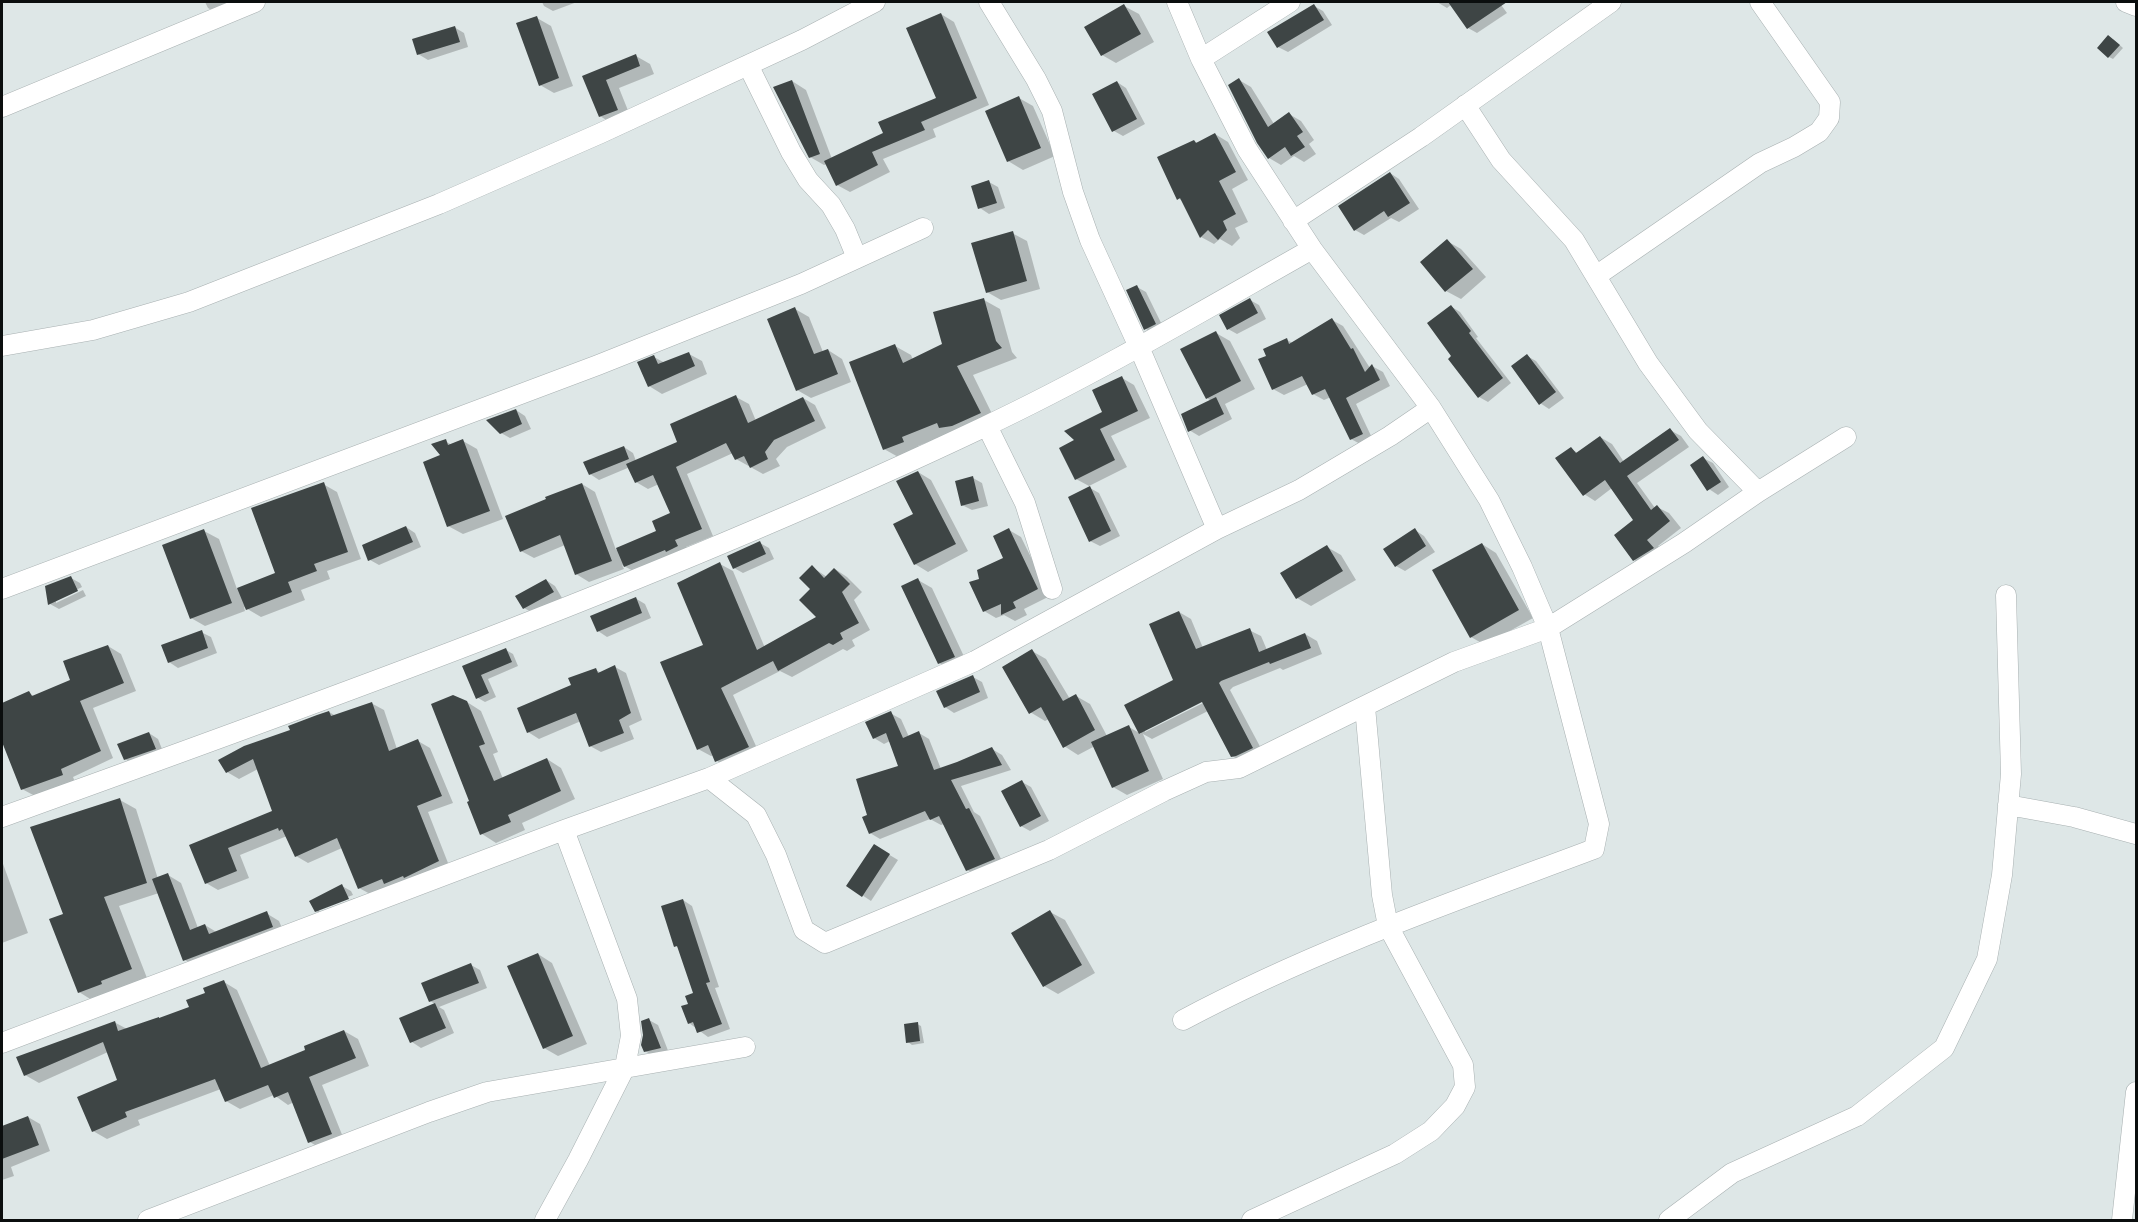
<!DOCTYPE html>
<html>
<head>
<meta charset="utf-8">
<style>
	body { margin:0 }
	#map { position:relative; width:2138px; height:1222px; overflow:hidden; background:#dee7e7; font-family:"Golos Text",sans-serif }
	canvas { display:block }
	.frame { position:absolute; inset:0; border:3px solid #0b0e0e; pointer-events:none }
</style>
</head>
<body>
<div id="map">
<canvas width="2138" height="1222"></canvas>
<div class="frame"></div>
</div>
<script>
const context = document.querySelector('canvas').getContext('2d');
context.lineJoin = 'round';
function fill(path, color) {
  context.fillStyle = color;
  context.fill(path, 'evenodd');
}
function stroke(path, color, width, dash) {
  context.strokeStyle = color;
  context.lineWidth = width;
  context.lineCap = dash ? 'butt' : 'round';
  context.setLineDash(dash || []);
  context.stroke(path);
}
const shadow = new Path2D(`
	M205 2H258L222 16 208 8Z
	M542 2H577L553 11 544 6Z
	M1437 2H1499L1507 13 1477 33 1468 28 1452 4 1447 8Z
	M1124 6 1139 14 1154 42 1116 63 1102 55Z
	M1314 6 1323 11 1332 25 1288 52 1278 47Z
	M941 14 954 22 989 105 933 129 936 137 883 159 890 172 850 192 837 185 827 164 824 165 810 157 792 81 806 90 832 159 885 134 938 99Z
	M537 18 551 26 573 86 554 93 540 85Z
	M454 27 464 33 468 47 428 60 418 54Z
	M2113 39 2123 48 2113 59 2109 57Z
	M636 56 650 64 654 74 619 88 631 118 614 125 600 116 584 77Z
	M1239 80 1251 87 1274 124 1289 114 1301 121 1314 140 1309 144 1316 154 1304 162 1294 156 1281 165 1269 158Z
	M1117 82 1126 88 1145 124 1123 136 1114 131Z
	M1019 98 1033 106 1055 156 1023 170 1008 161 987 112Z
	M1215 134 1228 142 1248 180 1232 189 1248 222 1235 228 1240 238 1232 246 1220 239 1214 244 1201 237 1184 202 1178 198 1194 141 1198 143Z
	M1390 173 1399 179 1419 209 1399 222 1391 218 1364 235 1355 230Z
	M989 182 998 187 1005 208 989 214 980 208Z
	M1012 233 1027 241 1040 289 1001 300 987 292Z
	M1447 241 1461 249 1486 277 1461 299 1446 291Z
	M1137 287 1146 292 1164 329 1155 334 1146 329Z
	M984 300 1000 309 1012 352 1017 358 973 375 996 422 951 433 918 446 920 451 900 458 884 449 895 346 911 355 913 360 944 344Z
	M1250 300 1259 305 1266 319 1237 334 1228 329Z
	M1452 307 1460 312 1478 337 1476 338 1511 383 1488 402 1479 397 1450 359 1454 356Z
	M795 309 809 317 823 352 828 350 842 359 851 382 811 398 797 390Z
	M1332 320 1343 326 1370 368 1372 366 1383 372 1390 386 1356 404 1373 440 1362 445 1351 439 1331 397 1324 400 1313 394 1308 384 1284 395 1273 389 1268 357 1287 340 1293 343Z
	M1216 333 1230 341 1255 389 1225 404 1232 419 1199 436 1189 430 1211 401 1207 398Z
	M689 354 702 361 707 374 662 394 649 386 654 357 665 363Z
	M1527 356 1536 361 1564 398 1549 409 1540 403Z
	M1122 378 1134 385 1150 418 1111 436 1127 467 1089 486 1076 479V440L1104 412Z
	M736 397 749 404 756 421 803 398 815 405 826 428 787 447 776 459 780 466 763 474 736 459 733 453 687 474 713 536 686 547 689 553 637 573 622 565 624 569 589 582 576 574 565 545 534 558 521 551 582 484 595 492 616 550 658 531 672 514 659 484 648 489 636 482 630 467 599 480 590 474 624 447 633 453 636 461 679 443Z
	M516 410 525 416 531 429 510 438 501 433Z
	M1670 430 1681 436 1689 447 1637 483 1655 508 1657 507 1669 513 1681 528 1658 546 1664 555 1645 566 1634 560 1635 521 1612 488 1595 501 1584 494 1571 449 1578 453 1600 437 1612 444 1624 462Z
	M445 441 452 445 463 441 477 449 503 519 463 534 448 526 442 456Z
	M1703 458 1713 463 1729 487 1718 495 1709 489Z
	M918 472 931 480 968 551 928 572 915 564V515Z
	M973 478 982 483 988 506 972 510 962 505Z
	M323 484 337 492 361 559 327 571 330 579 301 590 305 600 261 617 244 607 245 611 205 626 191 618 204 531 219 539 237 589 277 574Z
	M1090 488 1099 493 1120 536 1100 546 1090 541Z
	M406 527 415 533 421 547 379 565 370 560Z
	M1009 530 1021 537 1050 596 1024 609 1027 615 1015 621 1004 615 996 618 984 611 981 580 1005 559Z
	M1415 530 1424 536 1435 552 1405 571 1396 566Z
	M760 543 769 548 774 559 743 573 734 568Z
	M1482 544 1496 553 1533 618 1485 645 1471 637Z
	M1327 547 1341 555 1356 580 1311 606 1297 598Z
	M720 564 733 571 765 648 819 618 812 589V567L827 577 835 569 847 577 862 592 854 600 870 630 852 640 855 646 847 651 843 649 792 677 780 671 733 695 760 755 729 768 717 761 714 755 711 756 698 749 705 645Z
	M71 578 80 583 82 587 56 600V603L83 590 86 596 59 609 50 604Z
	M546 580 555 586 562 598 533 613 524 608Z
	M918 580 932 588 968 665 954 671 939 663Z
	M635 598 645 604 651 618 607 637 598 631Z
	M1179 612 1191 619 1203 648 1249 630 1261 636 1267 650 1305 634 1317 641 1322 654 1283 670 1280 668 1233 687 1230 690 1264 754 1244 763 1232 756 1208 711 1152 739 1143 734 1163 779 1127 795 1113 787 1095 746 1078 755 1064 746 1049 719 1045 721 1030 712 1032 651 1046 659 1070 699 1076 696 1090 704 1107 736 1129 727 1141 734 1126 706 1175 681ZM1208 697 1209 700 1145 732V729Z
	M201 632 211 637 217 653 178 668 169 662Z
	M108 646 121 654 136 691 93 708 113 758 73 777 75 782 35 796 22 789 2 738V705L29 693 35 697 72 681Z
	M506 650 513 654 518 666 488 679 496 697 485 702 478 698 464 667Z
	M615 667 626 673 642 720 629 726 634 739 601 752 590 746 581 721 539 739 528 732 573 686 596 670 601 673Z
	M973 677 982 682 988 698 954 713 945 707Z
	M467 702 481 711 498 752 493 754 503 779 547 759 561 768 575 799 522 823 525 830 496 843 482 834 471 802Z
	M371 703 384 710 397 749 418 741 430 748 453 803 428 812 450 868 372 895 359 888 342 848 308 863 296 856 287 836 240 855 249 878 218 890 206 883 191 846 274 812 258 769 239 779 227 772 292 731 329 712 336 716Z
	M890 713 901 719 909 737 919 733 929 739 941 769 992 749 1002 755 1011 770 961 786 974 812 980 816 1004 865 978 876 967 870 944 824 941 825 930 819 880 839 870 833 869 816 900 767 890 741 884 744 874 738Z
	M149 733 158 739 164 754 134 765 125 759Z
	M1022 782 1031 787 1049 821 1030 831 1021 826Z
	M120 800 136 809 158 879 168 875 181 883 198 928 205 925 218 933 266 913 279 921 285 935 198 968 185 960 159 893 119 906 147 978 95 1002 79 992 65 914Z
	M883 851 898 860 871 901 862 895Z
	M2 861 28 933 2 943Z
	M342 886 351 891 353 895 319 908V912L355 898 358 904 325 916 316 911Z
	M683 900 692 906 719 987 715 988 730 1029 708 1037 689 1023 690 1005 695 994 680 949 676 946Z
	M1050 912 1065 920 1095 973 1058 994 1044 986Z
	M538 954 552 963 587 1044 558 1056 544 1048Z
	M471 965 480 970 487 988 439 1007 444 1010 454 1033 421 1048 412 1042 401 1019 435 1004 430 1001Z
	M224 982 237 990 270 1066 307 1051 344 1031 358 1039 369 1066 322 1085 345 1142 323 1150 310 1142 294 1102 288 1105 274 1095 240 1109 226 1101 221 1089 138 1120 140 1125 107 1139 93 1131 119 1081 108 1052 39 1083 25 1075 114 1022 127 1029 191 1008Z
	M649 1020 658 1025 669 1053 655 1057 645 1051Z
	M917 1024 921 1026 924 1043 912 1045 908 1042Z
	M28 1117 40 1124 50 1151 11 1167 14 1176 2 1180V1127Z`);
const building = new Path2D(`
	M1448 2H1507L1467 29Z
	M1124 4 1141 34 1101 56 1084 27Z
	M1314 4 1324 20 1277 48 1267 32Z
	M941 13 977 98 921 122 925 130 872 152 878 165 836 186 824 161 883 133 878 122 936 98 906 28Z
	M537 16 559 78 539 86 516 23Z
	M455 26 460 42 417 55 412 39Z
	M2108 35 2120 45 2108 58 2097 48Z
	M636 54 640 66 606 80 618 110 599 117 582 76Z
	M1239 78 1268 127 1289 112 1303 132 1297 136 1305 147 1291 156 1285 147 1268 159 1257 143 1228 85Z
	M792 80 820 154 809 158 773 87Z
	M1117 81 1137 119 1112 132 1092 94Z
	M1019 96 1041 148 1007 162 985 111Z
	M1215 133 1236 172 1219 181 1236 214 1223 221 1227 230 1218 240 1208 230 1200 238 1180 198 1177 200 1157 157 1194 140 1196 143Z
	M1390 172 1410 203 1388 217 1384 211 1354 231 1338 206Z
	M989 180 997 203 978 209 971 186Z
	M1013 231 1027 281 986 293 971 243Z
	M1447 239 1473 269 1445 292 1420 262Z
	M1137 285 1156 324 1144 330 1126 290Z
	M984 298 996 341 1002 348 957 366 981 413 952 426 939 428 937 423 902 437 904 442 883 450 849 362 895 344 903 363 942 344 933 312Z
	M1250 298 1258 313 1227 330 1219 315Z
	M1451 305 1471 331 1469 333 1503 378 1478 398 1448 359 1451 356 1427 323Z
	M795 307 814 354 828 349 838 374 796 391 767 319Z
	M1332 318 1351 349 1353 348 1365 372 1372 364 1380 380 1346 398 1363 434 1350 440 1325 389 1312 395 1302 376 1272 390 1258 359 1266 356 1263 349 1287 338 1289 344Z
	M1216 331 1241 381 1206 399 1180 349Z
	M689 352 695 366 648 387 637 362 654 355 658 364Z
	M1527 354 1556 392 1539 405 1511 366Z
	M1122 376 1138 411 1100 429 1115 460 1075 480 1059 448 1074 440 1064 431 1102 412 1092 390Z
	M736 395 748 423 803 397 815 421 774 440 765 452 768 459 750 468 744 456 735 460 726 443 676 467 702 529 675 540 678 546 666 552 665 550 624 567 616 548 656 531 652 521 670 513 653 475 635 483 626 464 677 442 670 424Z
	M1216 397 1224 414 1188 432 1181 414Z
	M516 409 522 424 500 434 486 420Z
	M1670 428 1679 440 1627 476 1651 510 1657 505 1670 521 1647 540 1654 548 1633 561 1614 535 1633 520 1605 480 1583 496 1555 458 1571 447 1576 453 1600 436 1620 463Z
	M446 439 448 445 463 439 490 511 447 527 423 462 440 455 431 444Z
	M624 446 629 459 589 475 583 462Z
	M1703 456 1721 482 1707 491 1690 465Z
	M918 471 956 544 914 565 893 524 913 514 896 481Z
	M973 476 979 501 961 506 955 481Z
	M324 482 348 552 314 564 317 571 288 582 292 592 246 610 237 588 275 573 251 508Z
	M582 483 612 561 575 575 560 535 520 552 505 516 546 499 545 497Z
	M1090 486 1111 531 1089 542 1068 497Z
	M406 526 413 542 368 561 362 545Z
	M1009 528 1038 589 1013 602 1016 608 1001 615V604L983 612 969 582 979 579 977 570 1003 558 993 536Z
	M1415 528 1426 546 1395 567 1383 549Z
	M204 529 232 603 190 619 162 545Z
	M760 541 766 554 733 569 727 556Z
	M1482 543 1519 610 1470 638 1432 570Z
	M1327 545 1343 571 1296 599 1280 573Z
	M720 562 757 650 816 617 799 600 810 589 799 578 812 565 824 578 834 568 850 584 842 592 859 623 840 633 843 639 833 645 829 643 778 671 773 661 721 688 749 747 715 762 708 745 697 750 660 662 703 645 677 583Z
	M71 576 78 591 48 605 45 586Z
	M918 578 955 657 938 664 901 586Z
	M546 579 554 592 523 609 515 596Z
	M636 597 642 613 597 632 590 616Z
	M1179 611 1196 649 1250 628 1259 652 1305 633 1311 648 1270 664 1269 662 1221 681 1219 683 1253 748 1236 756 1231 757 1202 702 1139 734 1124 705 1173 680 1149 624Z
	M202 630 208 648 168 663 161 645Z
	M108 645 124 683 80 701 101 751 61 769 63 775 21 790 2 742V703L29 691 32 696 70 680 63 661Z
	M506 648 512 662 481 675 489 693 476 699 462 666Z
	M1032 649 1063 701 1076 694 1095 730 1063 748 1041 707 1029 714 1002 667Z
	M615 665 631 713 619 720 624 733 589 747 576 713 527 733 517 708 571 685 568 678 596 668 598 673Z
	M973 675 980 692 944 708 936 691Z
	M453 695 467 701 485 744 479 746 494 781 547 758 561 791 508 815 511 822 480 835 467 802 469 801 431 704Z
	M372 702 389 751 418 739 442 796 417 806 439 861 404 878 403 876 384 884 382 879 358 889 337 838 295 857 282 829 279 831 278 828 228 848 237 871 205 884 189 845 272 811 253 759 226 773 218 760 244 746 290 730 288 726 317 715 329 711 331 716Z
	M891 711 903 738 919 731 934 770 957 762 992 747 1002 765 951 780 966 809 969 808 995 859 966 871 939 816 930 820 925 811 869 834 862 817 867 815 856 779 898 766 886 733 873 739 865 722Z
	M1129 725 1149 771 1112 788 1091 742Z
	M149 732 156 749 124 760 117 744Z
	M1022 780 1041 816 1020 827 1001 791Z
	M120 798 147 883 104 897 132 969 101 981 102 984 78 993 49 919 63 914 30 827Z
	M874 844 890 854 862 897 846 886Z
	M168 873 190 930 205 924 209 934 267 911 273 927 183 961 152 879Z
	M342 884 349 899 315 912 309 901Z
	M683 899 710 982 706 983 722 1024 697 1033 693 1022 688 1024 681 1006 688 1004 685 996 693 993 677 946 674 947 661 906Z
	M1050 910 1082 965 1043 987 1011 933Z
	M538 953 573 1036 543 1049 507 966Z
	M471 963 479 983 429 1002 421 983Z
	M224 980 261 1068 305 1050 304 1046 344 1030 356 1058 309 1077 332 1134 308 1143 288 1092 274 1098 268 1085 225 1102 215 1079 125 1112 127 1117 92 1132 77 1097 117 1080 103 1042 24 1076 16 1057 115 1021 118 1031 159 1017V1018L189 1007 186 1000 205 993 203 988Z
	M435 1003 446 1028 410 1043 399 1018Z
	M649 1018 661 1048 644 1052 641 1045 643 1035 641 1021Z
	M918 1022 920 1041 906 1043 904 1024Z
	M28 1116 39 1145 2 1159V1126Z`);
const minor = new Path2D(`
	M989 2 1036 79 1052 111 1073 192 1090 240 1139 347 1217 529
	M1177 2 1201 59 1247 149 1312 249 1431 408 1489 500 1522 567 1548 628 1599 824 1594 849C1455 901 1314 950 1183 1020
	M2126 2 2136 6
	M1201 59 1290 2
	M748 65 791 152 808 180 831 205 845 229 857 258
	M1465 105 1501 160 1574 240 1648 363 1698 431 1758 492
	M2 107 255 2
	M1293 221 1421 137 1611 2
	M1596 276 1760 163 1794 147 1819 132 1829 118 1830 102 1760 2
	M2 346 93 330 189 302 439 204 601 133 802 40 875 2
	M987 426 1025 503 1052 589
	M2 589 598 365 801 284 923 228
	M709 778 756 815 776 855 804 930 825 943 1049 850 1164 791 1206 772 1239 768 1454 662 1548 628 1684 543 1758 492 1846 437
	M2008 805 2074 817 2136 834
	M2 817C333 698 666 578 984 427 1096 374 1204 310 1312 249
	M2 1043 564 830 709 778 975 661 1217 529 1299 490 1390 436 1431 408
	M148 1220 429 1112 487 1092 745 1047
	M545 1220 578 1160 625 1067 631 1036 627 999 564 830
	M1252 1220 1395 1154 1431 1131 1455 1106 1465 1087 1463 1065 1388 926 1382 895 1365 707
	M1669 1220 1732 1173 1857 1116 1944 1048 1987 959 2002 875 2011 774 2006 595
	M2122 1220 2136 1092`);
fill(shadow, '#0003');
fill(building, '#3e4545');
stroke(minor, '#a8b0b1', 21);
stroke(minor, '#fff', 20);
</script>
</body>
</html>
